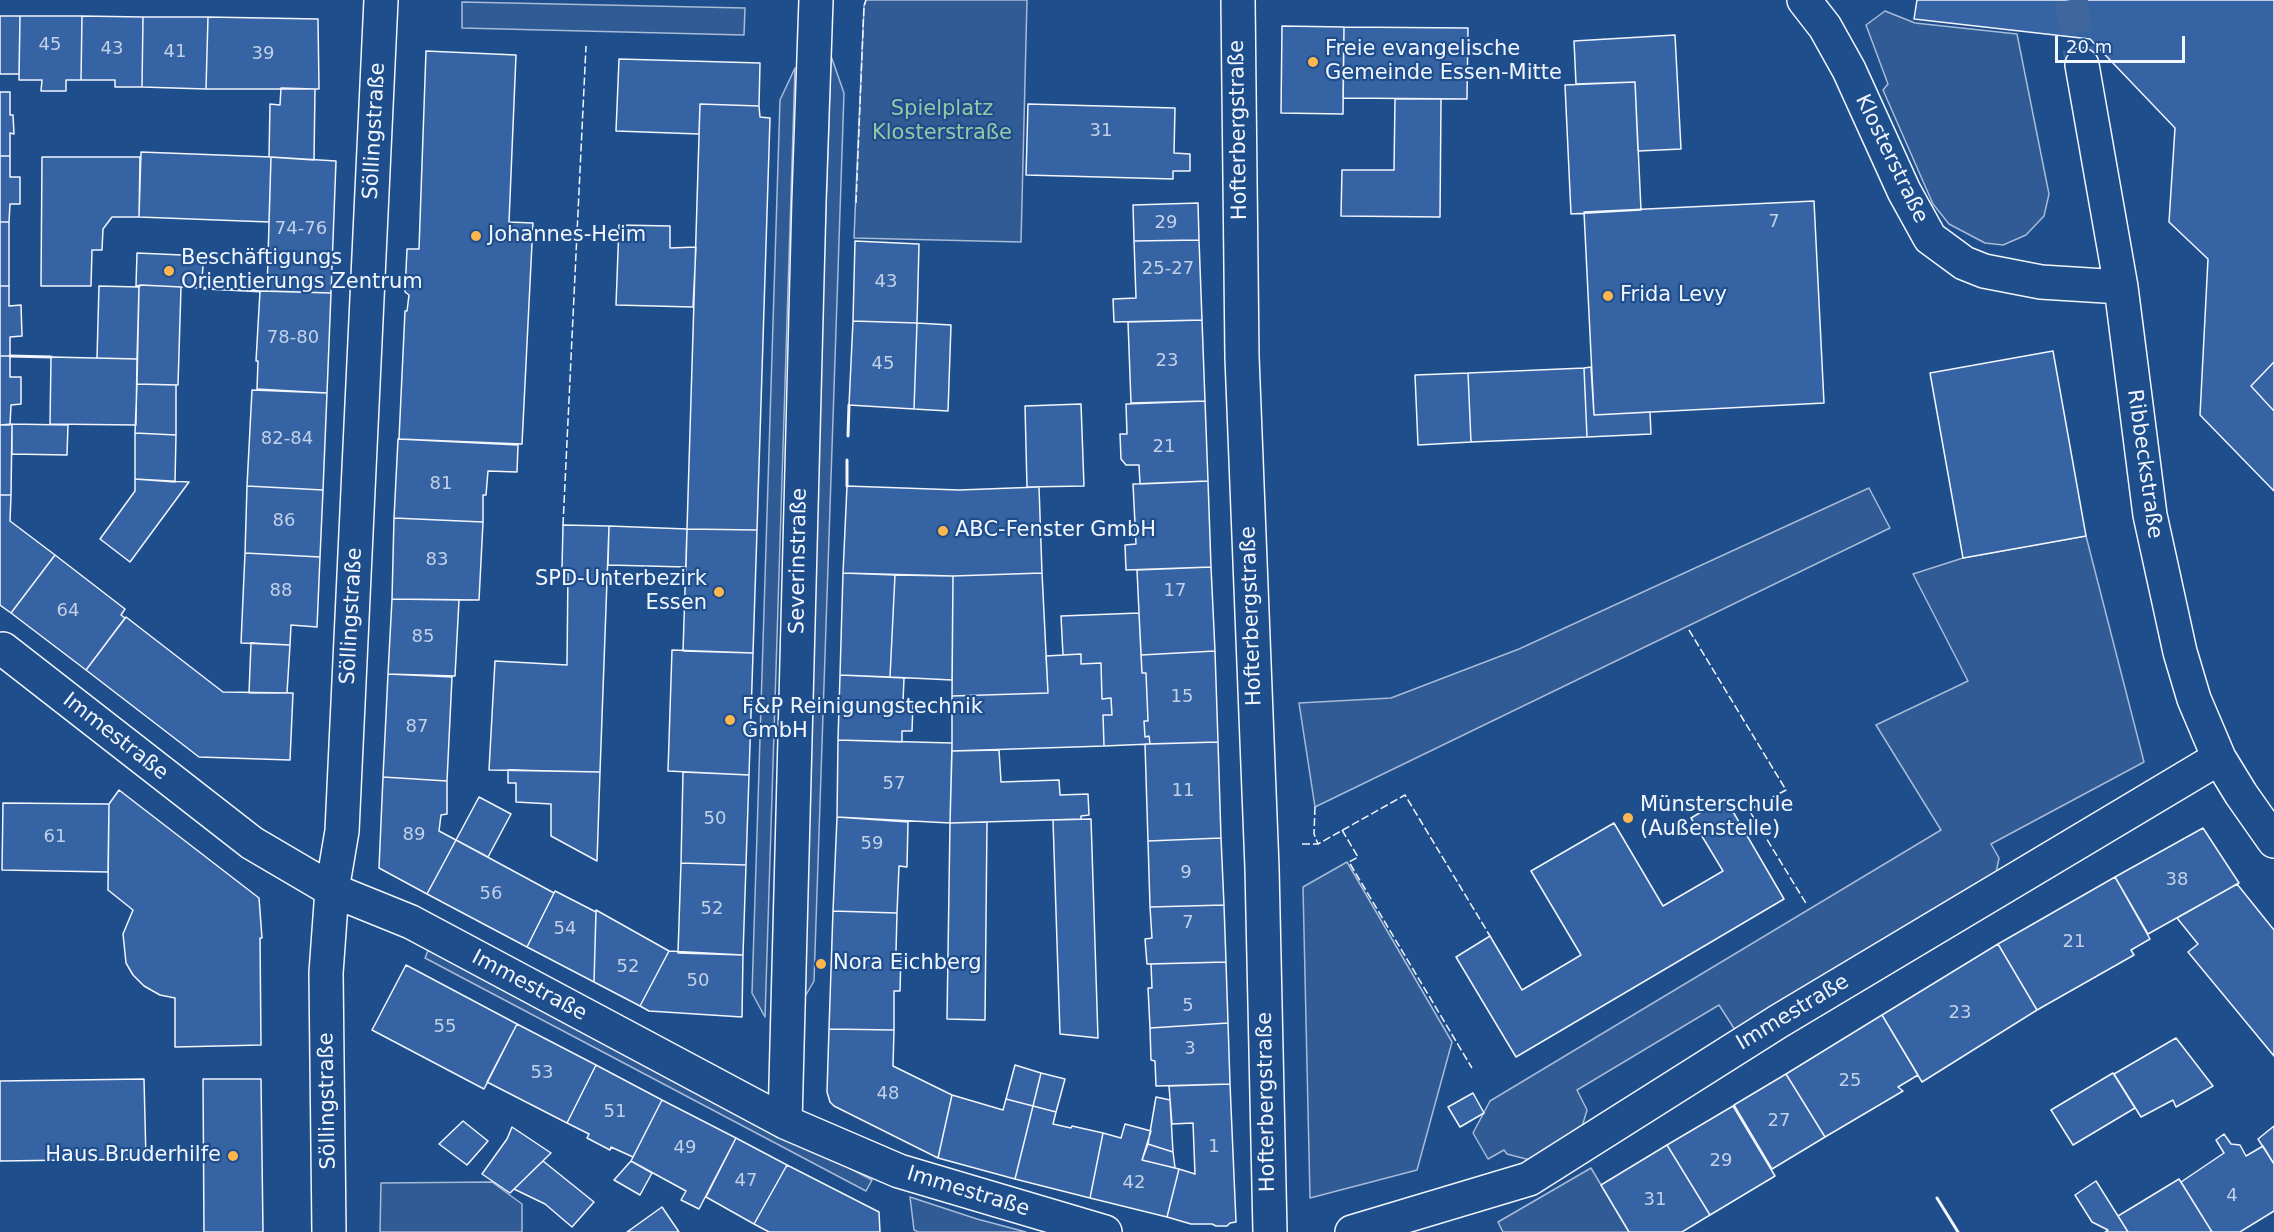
<!DOCTYPE html>
<html>
<head>
<meta charset="utf-8">
<style>
	body { margin:0 }
	#map { position:relative; width:2274px; height:1232px; overflow:hidden; background:#1f4e8c; font-family:"DejaVu Sans",sans-serif }
	canvas { display:block }
	.scale { position:absolute; left:2055px; top:36px; width:130px; height:27px; box-sizing:border-box; border:3px solid #f2f6ff; border-top:0; padding-left:8px; font-size:18px; line-height:21px; white-space:nowrap; color:#f2f6ff; -webkit-text-stroke:4px #1f4e8c; paint-order:stroke }
</style>
</head>
<body>
<div id="map">
<canvas width="2274" height="1232"></canvas>
<div class="scale">20 m</div>
</div>
<script>
const context = document.querySelector('canvas').getContext('2d');
context.lineJoin = 'round';
function fill(path, color) {
  context.fillStyle = color;
  context.fill(path, 'evenodd');
}
function stroke(path, color, width, dash) {
  context.strokeStyle = color;
  context.lineWidth = width;
  context.lineCap = dash ? 'butt' : 'round';
  context.setLineDash(dash || []);
  context.stroke(path);
}
function drawText(font, color, halo, rows, align = 'center') {
  context.font = font + ' "DejaVu Sans",sans-serif';
  context.lineWidth = 4.5;
  context.setLineDash([]);
  context.textBaseline = 'middle';
  context.strokeStyle = halo;
  context.fillStyle = color;
  for (const [text, x, y, turn = 0] of rows) {
    context.save();
    context.translate(x, y);
    context.rotate((+turn || 0) * Math.PI / 180);
    context.textAlign = isNaN(turn) ? turn : align;
    if (halo) context.strokeText(text, 0, 0);
    context.fillText(text, 0, 0);
    context.restore();
  }
}
const built = new Path2D(`
	M866 0H1027L1021 242 854 238 864 6Z
	M462 2 745 8 744 35 462 28Z
	M1885 11 1915 23 2017 34 2049 194 2044 216 2026 235 2003 245 1985 243 1949 224 1933 204 1883 90 1888 84 1866 25Z
	M831 56 844 93 814 981 799 1007Z
	M795 68 765 1017 752 993 780 100Z
	M1869 488 1890 528 1315 807 1299 703 1391 698 1519 649Z
	M2086 536 2144 762 1991 844 1999 858 1995 878 1737 1033 1719 1005 1577 1090 1587 1110 1581 1130 1530 1160 1507 1154 1504 1150 1488 1159 1473 1133 1490 1101 1941 830 1876 725 1968 681 1913 574 1963 558Z
	M1347 862 1452 1042 1417 1170 1310 1198 1303 887Z
	M429 948 872 1180 866 1191 425 958Z
	M1591 1168 1629 1232H1503L1498 1222Z
	M492 1182 522 1204V1232H380L381 1183Z
	M910 1197 977 1219 1026 1232H918L914 1230Z`);
const building = new Path2D(`
	M1917 0H2274V362L2251 386 2274 411V491L2200 415 2208 259 2169 222 2175 128 2090 39 1914 19Z
	M0 16H20L19 74H0Z
	M20 16H82L81 80H66V91H41L42 80H19Z
	M82 16 143 17 142 87H115V80H81Z
	M143 17H208L206 89 142 87Z
	M208 17 318 19 319 89H206Z
	M1282 26 1344 27 1343 114 1281 113Z
	M1344 27 1468 28 1467 99 1343 98Z
	M1675 35 1681 149 1638 151 1635 82 1576 84 1574 41Z
	M426 51 516 55 509 222 533 223 522 444 399 439 405 311H407L409 295 405 292 407 249H419Z
	M619 59 760 63 759 106 700 104 699 134 616 131Z
	M1635 82 1641 210 1571 214 1565 85Z
	M281 88 315 89 314 160 269 157 270 104 280 105Z
	M0 92H10V115H13L14 134 10 133V156H0Z
	M1395 99H1441L1440 217 1341 216 1342 170H1394Z
	M700 104 759 106 760 117 770 118 757 530 687 529Z
	M1028 104 1175 108 1174 153 1190 154V171H1173V179L1026 175Z
	M141 152 271 157 269 222 139 217Z
	M0 156H10V177H20V204H10L9 222H0Z
	M42 157H140L139 217H112L103 229 102 250H92L91 286H41Z
	M271 157 336 161 331 293 267 291Z
	M1814 201 1824 403 1594 415 1584 212Z
	M1198 203 1199 240 1134 241 1133 205Z
	M0 222H9V286H0Z
	M619 225 670 226V248L696 247 693 307 616 305Z
	M1199 240 1202 320 1114 322 1113 299 1136 298 1134 241Z
	M855 241 919 244 917 323 853 321Z
	M137 253 204 256 201 288 141 285 136 286Z
	M141 285 181 287 178 385 137 384 139 287Z
	M0 286H9V306L21 305 22 336 10 337V356H0Z
	M99 286 139 287 137 359 97 358Z
	M260 291 331 293 327 393 257 389 258 361H256Z
	M1202 320 1205 401 1131 403 1128 322Z
	M853 321 917 323 914 409 849 405Z
	M917 323 951 325 948 411 914 409Z
	M2053 351 2086 536 1963 558 1930 373Z
	M0 356H10V377H21V404L11 405 10 425H0Z
	M51 357 137 359 136 425 50 424Z
	M2274 362V411L2251 386Z
	M1591 367 1594 415 1650 412 1651 434 1587 437 1584 368Z
	M1584 368 1587 437 1471 442 1468 373Z
	M1468 373 1471 442 1418 445 1415 375Z
	M137 384 176 385V435L135 433Z
	M252 390 327 393 323 490 247 486Z
	M1205 401 1208 481 1140 484 1139 465H1126L1121 459 1120 434H1127L1126 404Z
	M1081 404 1084 486 1027 487 1025 406Z
	M12 424 11 495H0V425Z
	M12 424 68 425 67 455 12 454Z
	M135 433 176 435 175 482 135 479Z
	M398 439 518 445 517 472 488 471 486 495H483V522L394 518Z
	M135 479 189 482 130 562 100 539 135 491Z
	M1208 481 1211 567 1126 570 1125 545 1136 544 1133 484Z
	M247 486 323 490 320 557 245 553Z
	M847 486 959 490 1039 487 1042 573 953 576 843 573Z
	M0 495H11L10 521 55 555 11 613 0 605Z
	M394 518 483 522 479 600 392 599Z
	M563 525 609 526 600 772 489 770 495 661 567 665 568 569 562 568Z
	M609 526 687 529 686 567 608 565Z
	M687 529 757 530 753 653 683 651Z
	M245 553 320 557 317 627 291 625 290 645 241 643Z
	M55 555 125 609 121 615 125 618 86 670 11 613Z
	M1211 567 1215 651 1141 655 1137 570Z
	M843 573 895 575 890 677 840 675Z
	M1042 573 1048 693 952 696 953 576Z
	M895 575 953 576 952 680 890 677Z
	M392 599 459 600 455 676 388 674Z
	M1139 613 1142 673H1146L1148 721H1144L1145 737 1149 736 1150 744 1104 746 1103 715H1112L1111 698 1102 699 1101 663 1081 664V654L1063 655 1061 616Z
	M126 617 223 692 293 693 290 760 199 757 86 670Z
	M251 643 290 645 287 693H249Z
	M672 650 753 653 749 775 668 771Z
	M1215 651 1218 742 1150 744 1149 736 1145 737 1144 721H1148L1146 673H1142L1141 655Z
	M1081 654V664L1101 663 1102 699 1111 698 1112 715H1103L1104 746 952 751V696L1048 693 1046 656Z
	M388 674 452 677 447 781 383 777Z
	M840 675 904 678 903 702 913 703 912 731H902V742L838 740Z
	M838 740 952 743 950 823 837 817Z
	M1218 742 1221 838 1148 841 1145 744Z
	M999 750 1001 782 1059 780 1060 795 1088 794 1089 815 1081 816V819L950 823 952 751Z
	M508 770 600 772 597 861 551 836V804L516 802V783H508Z
	M683 772 749 775 746 865 681 863Z
	M383 777 447 781V814L441 815 439 831 456 840 427 894 379 868Z
	M119 790 259 898 262 938H260L261 1045 175 1047V998L160 995 144 986 133 975 126 963 123 934 133 910 108 890 109 804Z
	M479 797 511 814 488 857 456 840Z
	M1725 798 1784 899 1516 1057 1456 957 1490 936 1522 990 1581 955 1531 871 1614 823 1663 906 1723 871 1691 818Z
	M3 803 109 804 108 872 2 870Z
	M837 817 908 822 907 867 899 866 897 913 833 911Z
	M1091 819 1098 1038 1060 1034 1053 820Z
	M987 822 985 1020 947 1019 950 823Z
	M2203 828 2239 883 2148 934 2115 877Z
	M1221 838 1224 905 1150 907 1148 841Z
	M456 840 554 893 527 947 427 894Z
	M681 863 746 865 743 955 678 953Z
	M2115 877 2150 939 2131 950 2134 955 2037 1010 1998 944Z
	M2237 884 2274 930V1056L2188 952 2198 944 2177 918Z
	M555 891 596 912 594 982 527 947Z
	M1224 905 1226 962 1147 964 1145 939 1152 938 1150 907Z
	M596 910 669 951 640 1006 594 982Z
	M833 911 897 913 896 952 901 953 900 991H894V1030L829 1029Z
	M1998 944 2037 1010 1922 1082 1882 1015Z
	M669 951 743 955 742 1017 649 1011 640 1006Z
	M1226 962 1228 1023 1150 1028 1148 988H1152L1151 964Z
	M406 965 517 1024 484 1089 372 1030Z
	M1882 1015 1918 1075 1898 1087 1903 1091 1825 1137 1786 1074Z
	M1228 1023 1230 1084 1156 1086 1155 1061 1151 1060 1150 1028Z
	M517 1024 596 1065 567 1123 487 1082Z
	M829 1029 894 1030 893 1066 952 1095 938 1158 834 1106 830 1102 827 1092Z
	M2176 1038 2213 1086 2176 1107 2173 1100 2141 1117 2114 1074Z
	M596 1065 662 1100 633 1157 611 1147 610 1150 587 1138 589 1134 567 1123Z
	M1015 1065 1041 1073 1033 1106 1006 1099Z
	M1041 1073 1065 1079 1056 1112 1033 1106Z
	M2113 1073 2135 1108 2073 1145 2051 1110Z
	M1786 1074 1825 1137 1772 1169 1734 1105Z
	M144 1079 146 1159 0 1161V1081Z
	M203 1079H261L263 1232H204Z
	M1230 1084 1236 1222 1230 1223 1227 1226H1216L1212 1224H1191L1167 1217 1179 1169 1195 1174 1193 1123 1172 1124 1169 1086Z
	M1473 1093 1484 1113 1460 1127 1448 1107Z
	M952 1095 1003 1110 1006 1099 1033 1106 1015 1179 938 1158Z
	M1156 1097 1170 1100 1173 1152 1148 1144Z
	M662 1100 736 1138 699 1209 681 1200 686 1191 631 1161Z
	M1033 1106 1056 1112 1053 1124 1071 1128 1072 1126 1103 1133 1090 1198 1015 1179Z
	M1733 1106 1775 1176 1710 1215 1667 1145Z
	M463 1121 488 1141 467 1165 439 1144Z
	M1125 1124 1151 1131 1142 1160 1179 1169 1167 1217 1090 1198 1103 1133 1121 1138Z
	M2274 1126V1164L2258 1139Z
	M512 1127 551 1153 510 1193 482 1174 507 1139Z
	M2224 1134 2231 1144 2240 1145 2246 1156 2263 1146 2274 1164V1211L2240 1232H2212L2181 1182 2224 1153 2216 1140Z
	M736 1138 787 1165 754 1224 706 1197Z
	M1148 1144 1173 1152 1175 1168 1142 1160Z
	M1667 1145 1710 1215 1682 1232H1629L1601 1185Z
	M543 1161 594 1202 572 1227 545 1204 514 1189Z
	M631 1161 652 1173 640 1195 614 1180Z
	M787 1165 879 1212 880 1232H769L754 1224Z
	M2179 1179 2212 1232H2128L2118 1216Z
	M2096 1181 2118 1216 2128 1232H2105L2108 1230 2092 1222 2075 1195Z
	M662 1207 679 1232H627Z`);
const minorTunnel = new Path2D(`
	M2071 0 2082 65`);
const minor = new Path2D(`
	M1238 0 1242 357 1262 868 1270 1232
	M1804 0 1825 27 1849 70 1904 191 1930 238 1964 263 1984 271 2041 282 2121 287
	M2082 65 2121 287 2150 515 2180 652 2194 699 2219 758 2241 794 2274 841
	M3 649 252 843 332 890 411 922 785 1122 899 1171 1105 1232
	M785 1122 809 201 816 0
	M329 1232 326 973 332 890 342 831 381 0
	M1352 1232 1529 1179 1779 1021 2219 758`);
const fence = new Path2D(`
	M856 203 864 6 866 0
	M563 525 586 46
	M1689 630 1786 790 1749 810 1807 905
	M1315 807 1314 834 1318 844
	M1342 830 1358 857 1349 862 1472 1068
	M1302 844H1318L1405 795 1490 936`);
const wall = new Path2D(`
	M201 288 260 291
	M10 356 51 357
	M848 436 849 405
	M847 486V460
	M1937 1198 1958 1232`);
const markers = [
	[1313,62,6,"#ffb74d"],
	[476,236,6,"#ffb74d"],
	[169,271,6,"#ffb74d"],
	[1608,296,6,"#ffb74d"],
	[943,531,6,"#ffb74d"],
	[719,592,6,"#ffb74d"],
	[730,720,6,"#ffb74d"],
	[1628,818,6,"#ffb74d"],
	[821,964,6,"#ffb74d"],
	[233,1156,6,"#ffb74d"]
];
const numberNames = [
	["45",50,45],
	["43",112,49],
	["41",175,52],
	["39",263,54],
	["31",1101,131],
	["7",1774,222],
	["29",1166,223],
	["74-76",301,229],
	["25-27",1168,269],
	["43",886,282],
	["78-80",293,338],
	["23",1167,361],
	["45",883,364],
	["82-84",287,439],
	["21",1164,447],
	["81",441,484],
	["86",284,521],
	["83",437,560],
	["88",281,591],
	["17",1175,591],
	["64",68,611],
	["85",423,637],
	["15",1182,697],
	["87",417,727],
	["57",894,784],
	["11",1183,791],
	["50",715,819],
	["89",414,835],
	["61",55,837],
	["59",872,844],
	["9",1186,873],
	["38",2177,880],
	["56",491,894],
	["52",712,909],
	["7",1188,923],
	["54",565,929],
	["21",2074,942],
	["52",628,967],
	["50",698,981],
	["5",1188,1006],
	["23",1960,1013],
	["55",445,1027],
	["3",1190,1049],
	["53",542,1073],
	["25",1850,1081],
	["48",888,1094],
	["51",615,1112],
	["27",1779,1121],
	["1",1214,1147],
	["49",685,1148],
	["29",1721,1161],
	["47",746,1181],
	["42",1134,1183],
	["4",2232,1196],
	["31",1655,1200]
];
const poiNames = [
	["Freie evangelische",1325,50],
	["Gemeinde Essen-Mitte",1325,74],
	["Johannes-Heim",488,236],
	["Beschäftigungs",181,259],
	["Orientierungs Zentrum",181,283],
	["Frida Levy",1620,296],
	["ABC-Fenster GmbH",955,531],
	["SPD-Unterbezirk",707,580,"right"],
	["Essen",707,604,"right"],
	["F&P Reinigungstechnik",742,708],
	["GmbH",742,732],
	["Münsterschule",1640,806],
	["(Außenstelle)",1640,830],
	["Nora Eichberg",833,964],
	["Haus Bruderhilfe",221,1156,"right"]
];
const parkNames = [
	["Spielplatz",942,110],
	["Klosterstraße",942,134]
];
const streetNames = [
	["Hofterbergstraße",1239,130,-91],
	["Söllingstraße",375,131,-87],
	["Klosterstraße",1891,159,64],
	["Ribbeckstraße",2144,464,82],
	["Severinstraße",799,561,-89],
	["Söllingstraße",352,616,-87],
	["Hofterbergstraße",1252,616,-92],
	["Immestraße",115,737,38],
	["Immestraße",529,986,28],
	["Immestraße",1793,1013,-31],
	["Söllingstraße",328,1101,-91],
	["Hofterbergstraße",1267,1102,-91],
	["Immestraße",968,1192,17]
];
fill(built, '#305b95');
stroke(built, '#a8bbd7', 1.5);
fill(building, '#3563a3');
stroke(building, '#f2f6ff', 1.5);
stroke(minorTunnel, '#3f679d', 33, [33, 16]);
stroke(minor, '#f2f6ff', 36);
stroke(minor, '#1f4e8c', 33);
stroke(fence, '#f2f6ff', 1.5, [8, 3]);
stroke(wall, '#f2f6ff', 3);
for (const [x, y, r, color] of markers) {
  const dot = new Path2D();
  dot.arc(x, y, r, 0, 2 * Math.PI);
  context.fillStyle = color;
  context.fill(dot);
  stroke(dot, '#1f4e8c', 2);
}
drawText('18px', '#c3d1e8', null, numberNames);
drawText('21px', '#f2f6ff', '#1f4e8c', poiNames, 'left');
drawText('21px', '#97c8a6', '#1f4e8c', parkNames);
drawText('21px', '#f2f6ff', '#1f4e8c', streetNames);
</script>
</body>
</html>
